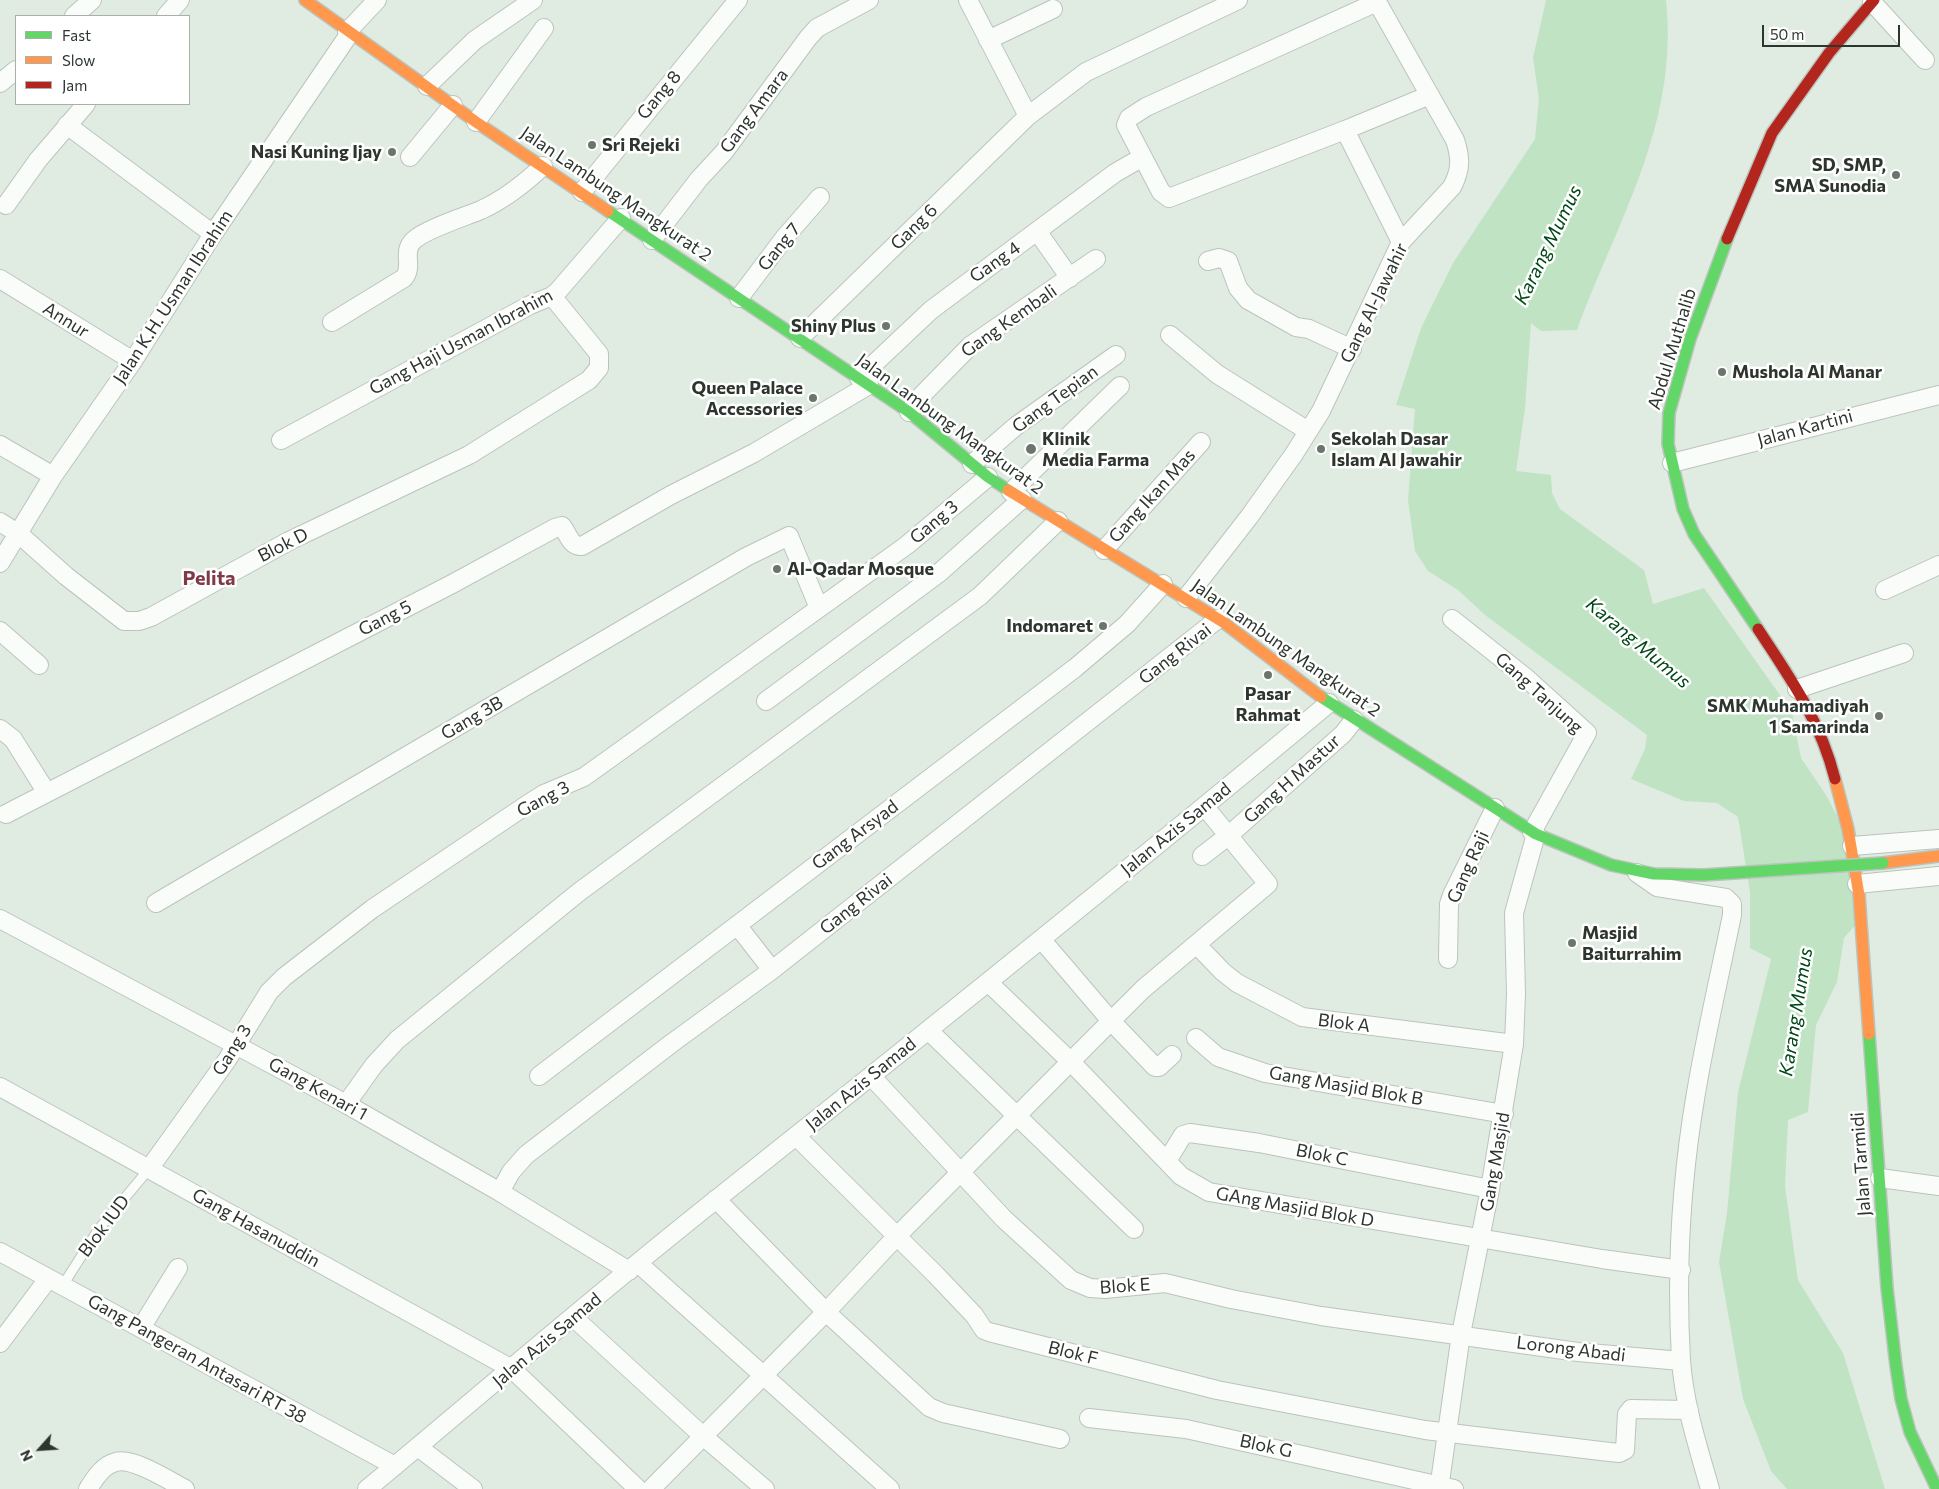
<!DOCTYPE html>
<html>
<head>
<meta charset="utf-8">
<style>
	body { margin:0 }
	#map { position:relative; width:1939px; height:1489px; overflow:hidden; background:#e0ece1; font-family:Commissioner,sans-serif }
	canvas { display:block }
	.legend { position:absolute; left:15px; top:15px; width:175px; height:90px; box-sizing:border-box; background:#fff; border:1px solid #abaeab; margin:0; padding:6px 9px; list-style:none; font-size:15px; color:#2d352e }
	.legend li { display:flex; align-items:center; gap:10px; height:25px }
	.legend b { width:25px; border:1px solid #abaeab }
	.north { position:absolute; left:15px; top:1424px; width:50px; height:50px; -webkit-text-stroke:4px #fff; paint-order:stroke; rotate:244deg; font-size:14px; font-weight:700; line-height:20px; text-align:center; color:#2d352e }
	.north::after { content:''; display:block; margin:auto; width:18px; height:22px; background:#2d352e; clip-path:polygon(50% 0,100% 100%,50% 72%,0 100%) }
	.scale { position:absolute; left:1762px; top:25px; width:138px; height:22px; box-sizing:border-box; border:2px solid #2d352e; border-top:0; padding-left:6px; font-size:15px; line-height:18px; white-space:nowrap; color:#2d352e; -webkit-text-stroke:4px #fff; paint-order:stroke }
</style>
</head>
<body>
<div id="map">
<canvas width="1939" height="1489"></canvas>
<ul class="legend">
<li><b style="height:6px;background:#63d668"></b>Fast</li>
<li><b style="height:6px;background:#ff974d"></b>Slow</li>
<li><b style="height:6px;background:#b3261e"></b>Jam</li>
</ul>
<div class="north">N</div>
<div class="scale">50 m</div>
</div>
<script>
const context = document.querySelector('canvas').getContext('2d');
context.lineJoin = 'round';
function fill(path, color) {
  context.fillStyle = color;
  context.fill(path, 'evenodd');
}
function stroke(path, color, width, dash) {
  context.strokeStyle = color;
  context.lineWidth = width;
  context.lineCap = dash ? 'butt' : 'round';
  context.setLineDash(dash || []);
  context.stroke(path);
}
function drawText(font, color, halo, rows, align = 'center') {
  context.font = font + ' Commissioner,sans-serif';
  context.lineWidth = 5;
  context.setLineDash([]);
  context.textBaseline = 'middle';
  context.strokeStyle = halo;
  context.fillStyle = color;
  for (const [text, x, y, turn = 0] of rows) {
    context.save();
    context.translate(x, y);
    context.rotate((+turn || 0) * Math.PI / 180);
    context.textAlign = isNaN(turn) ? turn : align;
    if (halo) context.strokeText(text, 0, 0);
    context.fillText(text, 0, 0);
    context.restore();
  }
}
const water = new Path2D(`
	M1546 0H1666C1679 124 1618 219 1577 330L1541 331 1531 323 1525 408 1516 471 1551 475 1552 493 1560 509 1644 570 1653 604 1704 588 1792 712 1801 758 1826 795 1842 825 1857 923 1844 938 1837 982 1816 1025 1808 1112 1788 1120 1785 1186 1798 1280 1843 1353 1885 1489H1787L1771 1471 1743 1399 1719 1262 1727 1213 1738 1092 1771 959 1750 948V892L1738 817 1717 803 1684 801 1631 779 1645 749 1647 735 1485 615 1458 590 1428 571 1415 551 1408 500 1415 409 1396 405 1421 328 1453 263 1535 139 1539 99 1533 58Z`);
const lane = new Path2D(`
	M63 1285 98 1230 149 1169`);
const street = new Path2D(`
	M968 0 1028 116
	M1377 2 1146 107 1129 118 1126 125 1161 192 1169 198 1345 130 1401 242
	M1872 2 1925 60
	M74 16 92 0
	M166 16 180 0
	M347 32 377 0
	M988 40 1053 9
	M0 83 16 70
	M427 86 475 40 533 0
	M476 122 544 28
	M67 125 213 234
	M1345 130 1430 95
	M410 157 453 105
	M582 192 738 0
	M6 205 38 160 86 104
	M1037 231 1070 278
	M652 240 699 179 724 152 808 38 817 28 869 0
	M1208 261 1219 258 1228 261 1238 288 1248 300 1296 327 1309 329 1352 349
	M0 279 133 361
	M739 298 785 237 820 197
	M332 322 404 278C414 266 401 252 414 240 426 229 464 217 481 210 505 199 524 184 543 166
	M1170 335 1217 374 1308 431
	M800 338 1028 116 1086 72 1238 0
	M859 378 931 310 1115 173 1141 158
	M909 412 922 395 970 346 1096 259
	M281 440 530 305 552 296 558 291 621 218
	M0 445 53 476
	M1672 463 1939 395
	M972 464 1016 426 1116 355
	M1011 492 1120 386
	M0 522 19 534 66 576 124 621H139L151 617 289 541 469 455 589 380 599 368V354L552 296
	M1104 550 1201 442
	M0 563 53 476 133 361 213 234 350 33
	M1885 590 1939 565
	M1186 598 1249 517 1294 454 1321 411 1401 242 1452 187C1461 170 1461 158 1455 140L1376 0
	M1452 619 1525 677 1587 733 1532 832
	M0 631 39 665
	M1797 689 1904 653
	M766 701 939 573 1022 499
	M0 729 13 739 47 793
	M6 814 452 584 555 528 562 526C568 533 570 547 582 546L671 495 754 453 869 385
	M1852 846 1939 839
	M1202 856 1228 836 1343 734 1354 720
	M1637 873 1657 887 1726 898 1732 904V915C1720 974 1706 1033 1696 1093 1681 1180 1676 1272 1681 1360 1684 1404 1698 1447 1710 1489
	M1857 884 1939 876
	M156 903 746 557 789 536 819 608
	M0 919 346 1104 500 1192 629 1271
	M737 925 772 970
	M1041 939 1111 1021 1155 1067H1159L1172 1055
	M1197 945 1223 972 1237 983 1302 1017 1514 1044
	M1448 959 1449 904 1452 895 1495 808
	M988 982 1070 1061 1181 1176 1209 1192 1602 1259 1681 1270
	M928 1030 1134 1229
	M1196 1038 1218 1057 1265 1073 1504 1114
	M539 1076 1075 668 1127 624 1163 584
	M871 1076 1004 1219 1071 1280 1090 1288 1105 1289 1165 1283 1231 1299 1321 1316 1578 1352 1681 1361
	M0 1087 512 1369 638 1489
	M346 1104 374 1065 397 1040 579 892 980 596 1058 521
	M797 1137 936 1275 974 1315 984 1330 989 1332 1217 1390 1425 1430 1601 1451 1619 1453 1625 1450 1627 1414 1631 1409 1689 1410
	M1167 1161 1183 1135 1190 1133 1259 1143 1490 1189
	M149 1169 227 1060 269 992 284 977 372 909 528 804 544 794 584 777 907 545 988 477
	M1880 1178 1939 1186
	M500 1192 511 1172 526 1155 672 1043 772 970 1218 619
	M716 1199 826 1312 929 1407 943 1413 1060 1439
	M0 1252 395 1466
	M639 1264 890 1489
	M573 1317 704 1437 765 1489
	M141 1328 178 1268
	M0 1343 48 1279
	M1089 1418 1186 1429 1454 1489
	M418 1447 473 1489
	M88 1489C95 1478 103 1465 116 1462 133 1457 170 1481 185 1489
	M367 1489C484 1392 599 1292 718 1198 923 1035 1128 871 1329 703
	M651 1489 826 1312 896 1237 1111 1021 1143 989 1268 884 1205 807
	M1439 1489 1461 1334 1490 1189 1514 1044 1516 994 1514 913 1536 834`);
const fast = new Path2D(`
	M608 211 909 412 988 477 1008 490
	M1727 239 1690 339 1669 413 1668 444 1683 509 1694 534 1758 629
	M1321 697 1536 834 1611 865 1654 874 1704 875
	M1869 1034 1887 1288 1896 1366 1901 1399 1910 1432 1937 1489`);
const slow = new Path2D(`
	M305 0 476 122 608 211
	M1008 490 1223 622 1321 697
	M1835 779 1848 829 1859 895 1869 1034
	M1883 863 1939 856`);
const jam = new Path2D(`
	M1727 239 1772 133 1829 53 1874 0
	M1758 629C1791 679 1820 720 1835 779`);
const fastBridge = new Path2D(`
	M1704 875 1883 863`);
const markers = [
	[592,145,5,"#6c756d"],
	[392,152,5,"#6c756d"],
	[1896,175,5,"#6c756d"],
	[886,326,5,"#6c756d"],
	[1722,372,5,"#6c756d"],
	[813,398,5,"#6c756d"],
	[1031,449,6,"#6c756d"],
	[1321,449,5,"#6c756d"],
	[777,569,5,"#6c756d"],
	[1103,626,5,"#6c756d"],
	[1268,675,5,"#6c756d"],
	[1879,716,5,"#6c756d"],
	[1572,943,5,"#6c756d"]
];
const streetNames = [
	["Gang 8",659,95,-50],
	["Gang Amara",754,111,-53],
	["Jalan Lambung Mangkurat 2",616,194,34],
	["Gang 6",914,227,-44],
	["Gang 7",779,247,-51],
	["Gang 4",995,262,-35],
	["Jalan K.H. Usman Ibrahim",173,297,-57],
	["Gang Al-Jawahir",1374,303,-64],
	["Annur",66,320,32],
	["Gang Kembali",1009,321,-35],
	["Gang Haji Usman Ibrahim",461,342,-28],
	["Abdul Muthalib",1672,349,-73],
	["Gang Tepian",1055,399,-36],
	["Jalan Lambung Mangkurat 2",950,424,36],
	["Jalan Kartini",1805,428,-15],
	["Gang Ikan Mas",1152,496,-48],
	["Gang 3",934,522,-40],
	["Blok D",283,545,-27],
	["Gang 5",385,618,-27],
	["Jalan Lambung Mangkurat 2",1286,648,35],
	["Gang Rivai",1175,654,-38],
	["Gang Tanjung",1539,693,42],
	["Gang 3B",472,718,-30],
	["Gang H Mastur",1292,779,-42],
	["Gang 3",543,799,-28],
	["Jalan Azis Samad",1176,829,-39],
	["Gang Arsyad",855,835,-37],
	["Gang Raji",1468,867,-66],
	["Gang Rivai",856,904,-38],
	["Blok A",1344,1023,7],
	["Gang 3",232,1050,-58],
	["Jalan Azis Samad",861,1084,-39],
	["Gang Masjid Blok B",1346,1086,10],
	["Gang Kenari 1",318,1089,29],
	["Blok C",1322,1155,11],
	["Gang Masjid",1495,1162,-80],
	["Jalan Tarmidi",1861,1164,-94],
	["GAng Masjid Blok D",1295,1207,10],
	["Blok IUD",104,1226,-53],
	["Gang Hasanuddin",256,1228,29],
	["Blok E",1125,1286,-4],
	["Jalan Azis Samad",547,1340,-40],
	["Lorong Abadi",1571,1349,7],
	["Blok F",1073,1353,14],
	["Gang Pangeran Antasari RT 38",197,1359,29],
	["Blok G",1266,1446,12]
];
const poiNames = [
	["Sri Rejeki",602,145],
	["Nasi Kuning Ijay",382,152,"right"],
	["SD, SMP,",1886,165,"right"],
	["SMA Sunodia",1886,186,"right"],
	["Shiny Plus",876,326,"right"],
	["Mushola Al Manar",1732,372],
	["Queen Palace",803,388,"right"],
	["Accessories",803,409,"right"],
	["Klinik",1042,439],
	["Media Farma",1042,460],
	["Sekolah Dasar",1331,439],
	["Islam Al Jawahir",1331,460],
	["Al-Qadar Mosque",787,569],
	["Indomaret",1093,626,"right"],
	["Pasar",1268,694,"center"],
	["Rahmat",1268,715,"center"],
	["SMK Muhamadiyah",1869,706,"right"],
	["1 Samarinda",1869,727,"right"],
	["Masjid",1582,933],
	["Baiturrahim",1582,954]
];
const waterNames = [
	["Karang Mumus",1548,245,-64],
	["Karang Mumus",1638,643,40],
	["Karang Mumus",1796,1012,-81]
];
const quarterNames = [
	["Pelita",209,578]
];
fill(water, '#c0e3c4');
stroke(lane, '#bbc4bc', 11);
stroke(street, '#bbc4bc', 20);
stroke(fast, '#bbc4bc', 14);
stroke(slow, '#bbc4bc', 14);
stroke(jam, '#bbc4bc', 14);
stroke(lane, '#fafcfa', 9);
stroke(street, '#fafcfa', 18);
stroke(fast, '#63d668', 11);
stroke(slow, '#ff974d', 11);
stroke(jam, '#b3261e', 11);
stroke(fastBridge, '#bbc4bc', 14, []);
stroke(fastBridge, '#63d668', 11);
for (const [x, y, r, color] of markers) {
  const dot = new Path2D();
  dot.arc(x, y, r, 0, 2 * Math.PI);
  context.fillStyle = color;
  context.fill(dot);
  stroke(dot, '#fff', 2);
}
drawText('18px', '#2d352e', '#fff', streetNames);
drawText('bold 18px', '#2d352e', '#fff', poiNames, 'left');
drawText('italic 19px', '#004716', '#fff', waterNames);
drawText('bold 20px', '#803947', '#fff', quarterNames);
</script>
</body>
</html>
